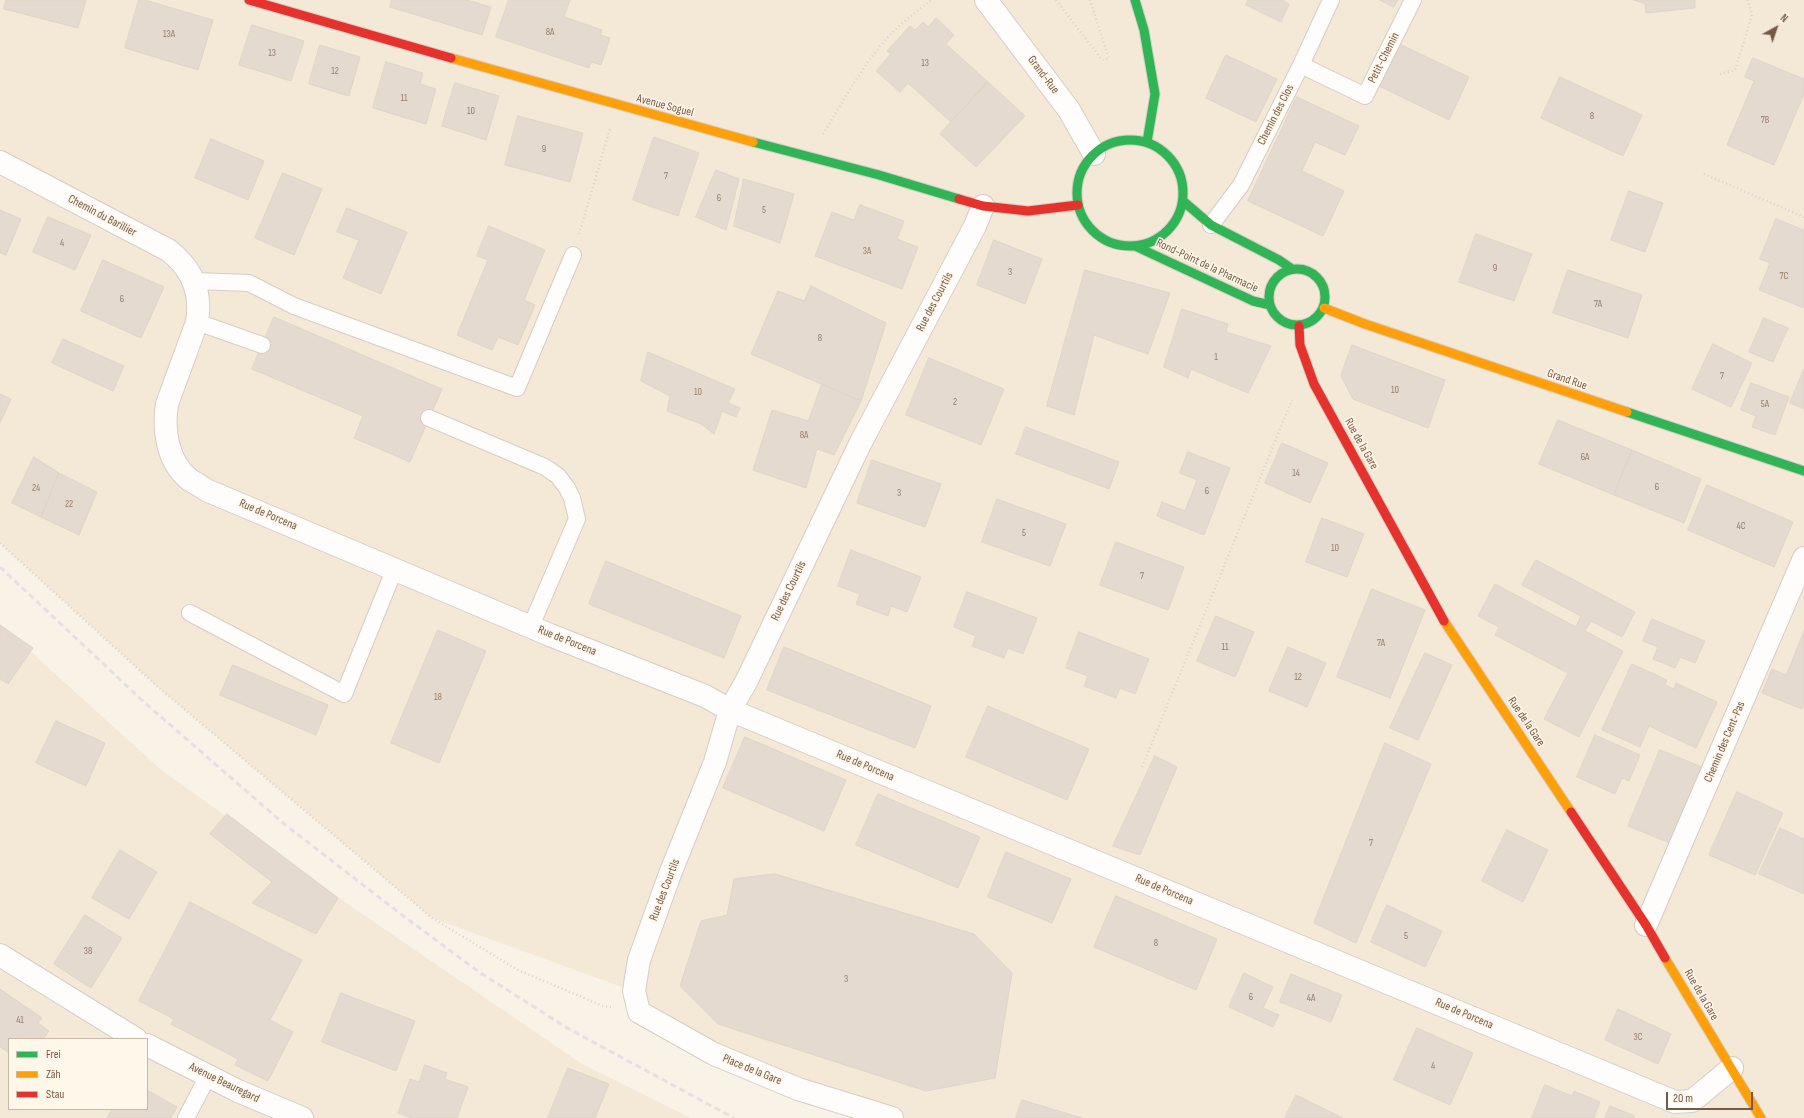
<!DOCTYPE html>
<html>
<head>
<meta charset="utf-8">
<style>
	body { margin:0 }
	#map { position:relative; width:1804px; height:1118px; overflow:hidden; background:#f8f2e7; font-family:"Sofia Sans Condensed",sans-serif }
	canvas { display:block }
	.legend { position:absolute; left:8px; top:1038px; width:140px; height:72px; box-sizing:border-box; background:#fff7e9; border:1px solid #c9b8a8; margin:0; padding:5px 7px; list-style:none; font-size:12px; color:#775946 }
	.legend li { display:flex; align-items:center; gap:8px; height:20px }
	.legend b { width:20px; border:1px solid #c9b8a8 }
	.north { position:absolute; left:1756px; top:8px; width:40px; height:40px; -webkit-text-stroke:3px #fff7e9; paint-order:stroke; rotate:40deg; font-size:11px; font-weight:700; line-height:16px; text-align:center; color:#775946 }
	.north::after { content:''; display:block; margin:auto; width:14px; height:18px; background:#775946; clip-path:polygon(50% 0,100% 100%,50% 72%,0 100%) }
	.scale { position:absolute; left:1666px; top:1092px; width:87px; height:18px; box-sizing:border-box; border:2px solid #775946; border-top:0; padding-left:5px; font-size:12px; line-height:14px; white-space:nowrap; color:#775946; -webkit-text-stroke:3px #fff7e9; paint-order:stroke }
</style>
</head>
<body>
<div id="map">
<canvas width="1804" height="1118"></canvas>
<ul class="legend">
<li><b style="height:5px;background:#30b455"></b>Frei</li>
<li><b style="height:5px;background:#ff9f0a"></b>Zäh</li>
<li><b style="height:5px;background:#e5322d"></b>Stau</li>
</ul>
<div class="north">N</div>
<div class="scale">20 m</div>
</div>
<script>
const context = document.querySelector('canvas').getContext('2d');
context.lineJoin = 'round';
function fill(path, color) {
  context.fillStyle = color;
  context.fill(path, 'evenodd');
}
function stroke(path, color, width, dash) {
  context.strokeStyle = color;
  context.lineWidth = width;
  context.lineCap = dash ? 'butt' : 'round';
  context.setLineDash(dash || []);
  context.stroke(path);
}
function drawText(font, color, halo, rows, align = 'center') {
  context.font = font + ' "Sofia Sans Condensed",sans-serif';
  context.lineWidth = 3;
  context.setLineDash([]);
  context.textBaseline = 'middle';
  context.strokeStyle = halo;
  context.fillStyle = color;
  for (const [text, x, y, turn = 0] of rows) {
    context.save();
    context.translate(x, y);
    context.rotate((+turn || 0) * Math.PI / 180);
    context.textAlign = isNaN(turn) ? turn : align;
    if (halo) context.strokeText(text, 0, 0);
    context.fillText(text, 0, 0);
    context.restore();
  }
}
const residential = new Path2D(`
	M0 0H1804V1118H892L639 1012 633 991 432 918 158 687 0 543Z
	M0 624 160 769 352 907 582 1064 691 1118H0ZM9 1039H147V1109H9Z`);
const building = new Path2D(`
	M6 0H86L78 28 4 9Z
	M139 0H145L213 20 198 70 125 48Z
	M392 0H467L491 7 482 35 390 7Z
	M509 0H570L564 17 602 30 601 35 610 38 601 65 591 62 589 68 496 37Z
	M1248 0H1282L1289 4 1281 22 1246 5Z
	M1380 0H1398L1394 7Z
	M1634 0H1695V8L1646 13 1645 4Z
	M936 18 954 35 946 44 988 82 951 122 908 83 900 92 876 71 891 54 887 51 910 26 915 30 923 22 928 27Z
	M252 25 304 41 291 81 239 65Z
	M1397 43 1469 77 1449 120 1377 85Z
	M320 45 360 57 349 96 309 84Z
	M1226 55 1277 79 1256 122 1206 98Z
	M1753 58 1804 79V94L1774 165 1727 145 1754 81 1745 77Z
	M386 62 423 73 420 84 436 89 426 124 373 108Z
	M1560 77 1642 115 1623 156 1541 118Z
	M988 82 1025 116 976 167 940 134Z
	M455 83 499 96 486 140 442 126Z
	M1297 97 1359 126 1345 155 1315 142 1302 171 1344 191 1323 236 1248 201Z
	M518 116 583 133 570 182 505 165Z
	M654 137 699 153 678 216 633 200Z
	M211 139 264 161 248 200 195 178Z
	M716 170 739 179 726 230 696 217Z
	M283 173 322 189 294 255 255 238Z
	M744 179 794 194 780 243 734 226Z
	M1629 191 1663 203 1645 252 1611 240Z
	M860 205 904 221 897 239 918 247 902 289 815 256 832 212 854 220Z
	M347 208 407 232 381 294 343 278 359 240 337 232Z
	M0 210 21 219 6 255 0 253Z
	M48 217 91 235 75 270 33 252Z
	M1776 219 1804 230V308L1759 290 1770 263 1760 259Z
	M489 226 545 250 524 300 535 305 518 345 498 337 492 350 457 335 488 260 477 256Z
	M1476 234 1532 254 1514 301 1459 282Z
	M994 240 1042 259 1025 304 977 285Z
	M103 260 164 287 141 338 81 311Z
	M1085 270 1170 293 1148 354 1094 335 1074 415 1047 406Z
	M1568 270 1642 295 1628 338 1553 313Z
	M811 286 886 323 861 401 751 354 778 291 804 301Z
	M1182 309 1228 324 1226 332 1271 346 1248 393 1191 369 1188 378 1164 367Z
	M274 317 442 389 410 462 354 438 363 416 252 369Z
	M1764 318 1788 328 1773 362 1749 352Z
	M63 339 124 366 113 391 52 363Z
	M1713 344 1752 363 1731 407 1692 389Z
	M1352 345 1445 380 1428 428 1353 399 1341 376Z
	M648 352 735 389 728 403 740 408 736 417 722 411 714 434 701 424 667 411 670 396 641 381Z
	M929 358 1004 389 981 445 906 415Z
	M1804 369V409L1790 403Z
	M1751 383 1789 397 1775 435 1752 427 1756 416 1741 410Z
	M822 384 861 401 834 455 817 449 806 488 753 470 772 410 808 421Z
	M0 394 11 399 0 423Z
	M1558 420 1632 450 1614 495 1539 464Z
	M1026 427 1119 462 1109 489 1016 454Z
	M1282 443 1328 463 1310 503 1265 483Z
	M1632 450 1701 479 1684 523 1614 495Z
	M1188 452 1230 468 1204 535 1157 516 1162 502 1185 511 1197 480 1180 473Z
	M34 457 59 473 41 517 12 503Z
	M872 460 941 484 925 527 857 503Z
	M59 473 97 492 79 535 41 517Z
	M1707 485 1793 522 1774 567 1688 530Z
	M997 499 1066 524 1050 566 982 542Z
	M1322 518 1364 534 1347 577 1306 562Z
	M1116 542 1184 567 1168 610 1100 585Z
	M851 550 921 577 907 612 891 606 888 616 856 604 860 594 838 586Z
	M1536 560 1635 612 1622 637 1591 621 1585 631 1623 651 1579 737 1544 719 1568 673 1495 635 1499 627 1478 616 1495 584 1576 627 1581 616 1522 585Z
	M606 561 741 616 724 658 589 604Z
	M1372 589 1425 610 1390 698 1337 677Z
	M967 592 1037 618 1023 654 1008 648 1004 658 972 646 976 636 954 627Z
	M1216 616 1254 632 1235 677 1197 661Z
	M1652 619 1705 641 1695 663 1680 657 1675 668 1653 659 1658 647 1643 641Z
	M0 625 33 648 8 684 0 679Z
	M438 630 486 651 439 763 391 743Z
	M1804 631V705L1802 709 1762 693 1772 669 1786 675Z
	M1079 632 1149 659 1135 694 1120 688 1116 698 1084 686 1088 676 1066 668Z
	M784 647 931 706 915 748 767 690Z
	M1288 647 1326 663 1307 707 1269 691Z
	M1425 653 1452 665 1418 740 1390 728Z
	M1632 664 1667 680 1665 685 1674 689 1676 683 1717 702 1696 748 1649 726 1640 747 1602 730Z
	M233 665 328 705 316 735 220 695Z
	M988 706 1089 749 1067 800 966 757Z
	M56 721 105 743 86 786 36 763Z
	M1595 735 1640 755 1629 781 1622 778 1615 794 1577 777Z
	M745 737 846 780 824 831 723 788Z
	M1385 743 1431 764 1356 943 1314 923Z
	M1660 750 1702 767 1670 843 1628 826Z
	M1155 756 1177 767 1140 855 1113 846Z
	M1737 792 1783 813 1755 875 1709 855Z
	M878 794 980 837 958 888 856 845Z
	M227 814 338 898 316 934 252 903 272 882 210 834Z
	M1780 828 1804 839V894L1759 874Z
	M1507 830 1548 850 1523 902 1482 881Z
	M120 850 157 872 129 919 92 898Z
	M1006 852 1071 879 1052 923 988 897Z
	M775 874 974 934 1012 973 995 1078 926 1091 718 1024 680 986 701 921 727 915 734 879Z
	M1116 896 1217 939 1196 990 1094 947Z
	M190 902 302 960 270 1020 293 1032 268 1081 235 1065 238 1059 171 1024 174 1019 139 1001Z
	M1387 905 1442 931 1425 967 1371 942Z
	M85 915 122 938 91 988 54 964Z
	M1244 973 1273 987 1263 1008 1279 1015 1273 1027 1229 1007Z
	M1291 974 1342 995 1331 1022 1280 1002Z
	M0 989 42 1018 38 1023 49 1031 43 1039H9V1053L0 1047Z
	M341 993 415 1021 396 1071 322 1042Z
	M1618 1009 1671 1034 1658 1064 1605 1040Z
	M1417 1028 1473 1053 1450 1105 1394 1080Z
	M425 1065 447 1073 445 1079 468 1087 457 1118H412L398 1113 410 1079 419 1082Z
	M568 1068 609 1084 595 1118H548Z
	M1545 1085 1572 1096 1574 1091 1600 1102 1594 1118H1532Z
	M147 1090 177 1107 171 1118H107L112 1109H147Z
	M1296 1095 1343 1118H1285Z
	M1022 1100 1082 1118H1016Z
	M1610 1106 1635 1116 1634 1118H1605Z`);
const path = new Path2D(`
	M1056 0 1102 60 1109 59 1090 0
	M1720 74 1735 70 1752 15 1748 0
	M823 134C843 101 869 54 897 28 908 18 920 9 931 0
	M1704 174 1804 217
	M579 234 610 129
	M0 543 158 687 432 918 518 970 603 1006 611 1007
	M1142 767 1292 400`);
const lane = new Path2D(`
	M1301 65 1365 96 1413 0
	M1211 225 1241 185 1301 65 1331 0
	M194 281 249 283 294 306 517 388 573 255
	M197 322 262 345
	M429 418 545 467 558 476 567 488 572 498 577 519 531 626
	M190 613 344 694 395 568
	M186 1118 208 1076`);
const street = new Path2D(`
	M986 0 1069 110 1094 154
	M0 162 168 250C192 268 202 292 197 322L167 404C163 430 167 462 190 480 195 483 201 486 206 490L550 635 705 696 730 710 1675 1102 1692 1101 1732 1068
	M1646 925 1804 558
	M0 955 136 1039
	M147 1045 238 1091 302 1118
	M892 1118 798 1089 714 1054 639 1012 634 991 639 960 670 874 715 762 730 710 746 682 860 444 975 226 983 206`);
const fast = new Path2D(`
	M1135 0 1144 30 1155 94 1147 142
	M1077 193a53 53 0 1 1 106 0a53 53 0 1 1-106 0Z
	M753 142 879 175 959 199
	M1183 201 1211 225 1279 260 1292 269
	M1135 246 1253 301 1270 305
	M1269 297a28 28 0 1 1 56 0a28 28 0 1 1-56 0Z
	M1627 412 1804 471`);
const slow = new Path2D(`
	M451 58 753 142
	M1324 308 1365 324 1627 412
	M1444 621 1571 812
	M1665 958 1761 1118`);
const jam = new Path2D(`
	M249 0 451 58
	M959 199 983 206 1028 211 1078 205
	M1299 326 1300 345 1314 384 1444 621
	M1571 812 1646 925 1665 958`);
const rail = new Path2D(`
	M0 567 145 703 283 823 398 912 479 972 569 1029 734 1118`);
const numberNames = [
	["8A",550,32],
	["13A",169,34],
	["13",272,53],
	["13",925,63],
	["12",335,71],
	["11",404,98],
	["10",471,111],
	["8",1592,116],
	["7B",1765,120],
	["9",544,149],
	["7",666,176],
	["6",719,198],
	["5",764,210],
	["4",62,243],
	["3A",867,251],
	["9",1495,268],
	["3",1010,272],
	["7C",1784,276],
	["6",122,299],
	["7A",1598,304],
	["8",820,338],
	["1",1216,357],
	["7",1722,376],
	["10",1395,390],
	["10",698,392],
	["2",955,402],
	["5A",1765,404],
	["8A",804,435],
	["6A",1585,457],
	["14",1296,473],
	["6",1657,487],
	["24",36,488],
	["6",1207,491],
	["3",899,493],
	["22",69,504],
	["4C",1741,526],
	["5",1024,533],
	["10",1335,548],
	["7",1142,576],
	["7A",1381,643],
	["11",1225,647],
	["12",1298,677],
	["18",438,697],
	["7",1371,843],
	["5",1406,936],
	["8",1156,943],
	["38",88,951],
	["3",846,979],
	["6",1251,997],
	["4A",1311,998],
	["41",20,1020],
	["3C",1638,1037],
	["4",1433,1066]
];
const streetNames = [
	["Petit-Chemin",1384,58,-63],
	["Grand-Rue",1043,75,53],
	["Avenue Soguel",665,106,15],
	["Chemin des Clos",1276,115,-63],
	["Chemin du Barillier",102,216,28],
	["Rond-Point de la Pharmacie",1207,266,25],
	["Rue des Courtils",935,302,-62],
	["Grand Rue",1567,380,19],
	["Rue de la Gare",1361,444,61],
	["Rue de Porcena",268,515,23],
	["Rue des Courtils",789,591,-64],
	["Rue de Porcena",567,641,22],
	["Rue de la Gare",1526,722,56],
	["Chemin des Cent-Pas",1725,742,-67],
	["Rue de Porcena",865,766,23],
	["Rue des Courtils",665,890,-69],
	["Rue de Porcena",1164,890,23],
	["Rue de la Gare",1701,995,60],
	["Rue de Porcena",1464,1014,23],
	["Place de la Gare",752,1070,22],
	["Avenue Beauregard",224,1083,26]
];
fill(residential, '#f4e8d7');
fill(building, '#e4dacf');
stroke(building, '#e1d5c9', 1);
stroke(lane, '#d5cec5', 18);
stroke(street, '#d5cec5', 24);
stroke(fast, '#d6cec4', 11);
stroke(slow, '#d6cec4', 11);
stroke(jam, '#d6cec4', 11);
stroke(path, '#dad2cb', 2.5, [1, 3]);
stroke(lane, '#fefdfb', 16);
stroke(street, '#fefdfb', 22);
stroke(fast, '#30b455', 9);
stroke(slow, '#ff9f0a', 9);
stroke(jam, '#e5322d', 9);
stroke(rail, '#e4e1e4', 3, [6, 4]);
drawText('10px', '#947b6a', null, numberNames);
drawText('12px', '#775946', '#fff7e9', streetNames);
</script>
</body>
</html>
